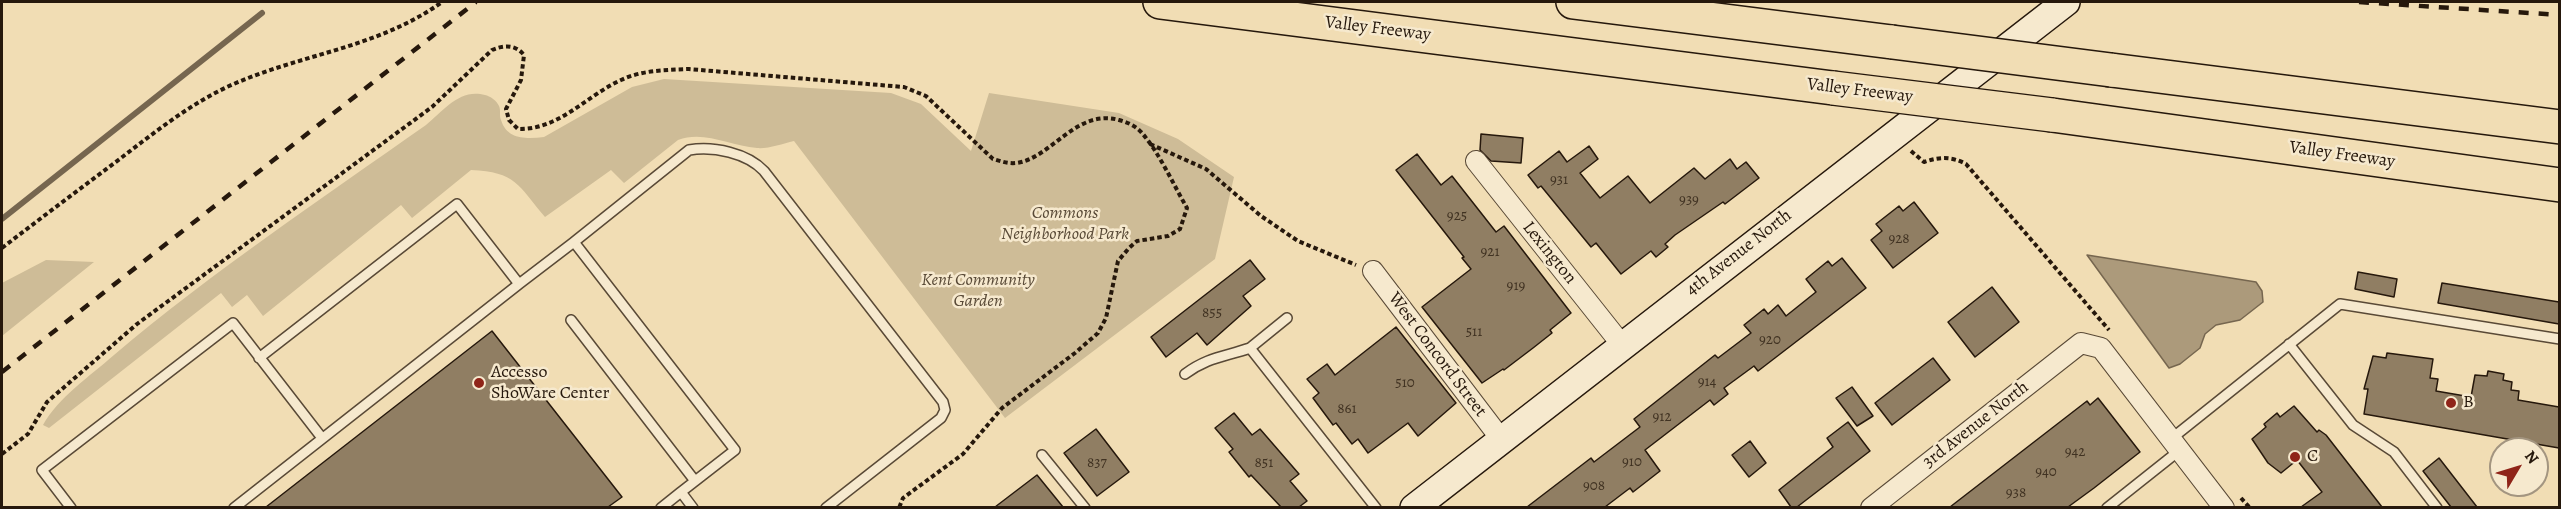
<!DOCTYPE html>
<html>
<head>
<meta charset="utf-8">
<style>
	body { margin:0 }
	#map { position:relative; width:2561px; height:509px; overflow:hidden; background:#f1ddb4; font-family:Alegreya,serif }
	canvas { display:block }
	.frame { position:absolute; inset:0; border:3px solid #26180c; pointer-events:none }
	.north { position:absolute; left:2489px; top:437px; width:60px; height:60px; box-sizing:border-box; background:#f6e9ce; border:2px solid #a39580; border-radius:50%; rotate:52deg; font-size:16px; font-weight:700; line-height:24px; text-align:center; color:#26180c }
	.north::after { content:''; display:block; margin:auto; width:21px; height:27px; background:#8f2418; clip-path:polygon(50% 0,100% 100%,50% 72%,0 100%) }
</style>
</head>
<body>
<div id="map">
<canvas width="2561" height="509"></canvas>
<div class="frame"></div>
<div class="north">N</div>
</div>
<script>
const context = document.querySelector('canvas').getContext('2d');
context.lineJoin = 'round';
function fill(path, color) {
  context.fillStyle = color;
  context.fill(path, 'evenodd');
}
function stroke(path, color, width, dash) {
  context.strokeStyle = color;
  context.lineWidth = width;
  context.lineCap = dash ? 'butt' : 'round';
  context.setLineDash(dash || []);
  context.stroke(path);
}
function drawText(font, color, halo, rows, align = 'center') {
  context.font = font + ' Alegreya,serif';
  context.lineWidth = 5;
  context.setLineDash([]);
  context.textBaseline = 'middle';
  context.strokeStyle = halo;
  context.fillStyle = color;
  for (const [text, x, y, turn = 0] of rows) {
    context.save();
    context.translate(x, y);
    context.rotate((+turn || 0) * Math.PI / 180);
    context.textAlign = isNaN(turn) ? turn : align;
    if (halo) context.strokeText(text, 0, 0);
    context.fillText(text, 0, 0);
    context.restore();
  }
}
const green = new Path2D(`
	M664 79 891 93 921 104 971 151 989 93 1119 113 1178 139 1234 177 1215 259 1005 418 794 141C782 144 768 149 757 148 730 146 704 130 678 140L624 183 611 170 545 217C518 185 516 172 471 170L412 218 401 205 263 316 247 295 232 307 221 293 49 428 43 425C59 397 89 377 114 355 212 272 321 199 426 125 444 110 460 88 485 95 490 96 497 101 499 106 501 110 499 116 501 120 507 140 527 139 544 137L632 87Z
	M46 260 94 262 2 336V283Z`);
const water = new Path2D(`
	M2087 255 2256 282 2262 291 2263 302 2240 320 2216 325 2205 334 2200 348 2180 364 2169 368Z`);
const stream = new Path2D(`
	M2 219 262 13`);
const building = new Path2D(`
	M1481 134 1523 138 1521 163 1491 161 1480 150Z
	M1589 146 1598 159 1580 173 1600 198 1628 176 1650 203 1694 168 1705 179 1730 159 1737 169 1746 162 1759 178 1725 204 1723 202 1675 235 1665 244 1668 247 1656 257 1651 251 1621 274 1596 243 1591 247 1541 186 1538 188 1528 175 1559 151 1567 162Z
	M1417 154 1441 185 1452 176 1496 232 1504 226 1571 313 1550 330 1552 333 1533 348 1504 370 1503 369 1482 383 1422 307 1471 269 1462 258 1464 257 1396 170Z
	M1914 202 1938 233 1893 268 1871 240 1882 231 1876 224 1899 206 1903 211Z
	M1842 258 1866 288 1758 371 1754 366 1724 388 1728 394 1714 405 1710 400 1645 450 1660 471 1633 492 1630 488 1605 507H1527L1591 458 1594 462 1640 427 1634 419 1715 355 1718 358 1751 333 1744 325 1764 309 1768 314 1778 305 1786 316 1816 292 1806 279 1828 261 1832 266Z
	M1250 260 1265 279 1243 296 1251 306 1207 345 1197 333 1166 357 1151 337Z
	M2358 272 2397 279 2394 297 2355 289Z
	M2442 283 2559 302V324L2438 303Z
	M1992 287 2019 322 1975 357 1948 322Z
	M1396 327 1456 403 1418 436 1408 423 1368 453 1358 439 1352 444 1336 423 1333 425 1313 398 1319 393 1307 379 1327 364 1335 375Z
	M492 331 622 497 608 507H266Z
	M2387 353 2433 359 2430 378 2438 379 2436 391 2471 397 2475 375 2487 376 2488 371 2504 374 2503 380 2512 382 2511 390 2519 391 2518 400 2559 407V448L2364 414 2368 389H2364L2373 356 2386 358Z
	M1933 358 1950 380 1892 425 1875 403Z
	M1852 387 1873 416 1857 426 1836 398Z
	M2098 398 2140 452 2094 488 2068 507H1950L2087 401 2090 405Z
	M2294 406 2317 432 2319 430 2326 435 2382 507H2301L2322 492 2297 460 2281 473 2268 463 2252 439 2266 427 2264 424 2277 413 2280 417Z
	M1234 413 1252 435 1260 429 1299 474 1290 481 1307 501 1299 507H1281L1251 475 1249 477 1229 452 1233 449 1215 428Z
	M1848 422 1870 451 1797 507H1791L1779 490 1833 447 1827 438Z
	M1096 429 1129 472 1097 496 1064 453Z
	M1750 441 1766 463 1749 477 1732 455Z
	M2439 458 2477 507H2451L2423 471Z
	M1037 475 1063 507H995Z`);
const path = new Path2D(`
	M1150 144 1206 169 1261 216 1298 241 1356 265
	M1911 151 1924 162C1939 157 1951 156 1966 164L2109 330
	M2 248C41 218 81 188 121 158 155 132 189 105 227 87 298 54 377 49 442 2
	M2 454 28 434 47 402 137 324 432 107 492 50C504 45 515 44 524 55L521 80 506 109 509 120 518 129C559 130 586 96 621 80 642 70 666 70 689 69L904 87 926 96 993 159C1001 161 1008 164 1016 163 1051 159 1076 108 1119 120 1127 122 1136 126 1142 133 1160 154 1173 184 1187 208L1180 229 1168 236 1137 241 1129 248 1118 261 1106 318 1098 333 1075 353 1002 408 963 454 903 498 899 508
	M2241 498 2250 508`);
const lane = new Path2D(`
	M574 242 689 150C714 146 747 153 764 171L943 402 945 410 941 418 826 508
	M1287 318 1250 348 1376 508
	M571 320 695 481
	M2289 344 2353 425 2394 452 2437 508
	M259 358 457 204 519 284 574 242 735 450 681 492 693 508
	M1185 374C1208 357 1224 357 1250 348
	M2171 439 2340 304 2560 339
	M1042 455 1085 508
	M71 508 42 470 233 323 322 438
	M234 508 519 284
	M661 508 681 492
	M2107 508 2180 450`);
const street = new Path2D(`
	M1476 161 1622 345
	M1373 271 1501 439
	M1871 508 2081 343 2101 348 2224 508`);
const secondary = new Path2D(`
	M1414 508 2066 2`);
const highway = new Path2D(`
	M1160 2 1833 88
	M1573 2 1892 42
	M2111 70 2560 127
	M2052 115 2560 185`);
const rail = new Path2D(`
	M2359 2 2560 15
	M2 372 476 2`);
const highwayBridge = new Path2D(`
	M1892 42 2111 70
	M1833 88 2052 115`);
const markers = [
	[479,383,6,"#8f2418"],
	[2451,403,6,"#8f2418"],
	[2295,457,6,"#8f2418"]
];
const numberNames = [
	["931",1559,180],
	["939",1689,200],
	["925",1457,216],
	["928",1899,239],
	["921",1490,252],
	["919",1516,286],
	["855",1212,313],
	["511",1474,332],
	["920",1770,340],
	["914",1707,382],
	["510",1405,383],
	["861",1347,409],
	["912",1662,417],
	["942",2075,452],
	["910",1632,462],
	["837",1097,463],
	["851",1264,463],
	["940",2046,472],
	["908",1594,486],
	["938",2016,493]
];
const streetNames = [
	["Valley Freeway",1378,29,7],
	["Valley Freeway",1860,91,7],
	["Valley Freeway",2342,155,8],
	["Lexington",1549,253,51],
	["4th Avenue North",1739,253,-38],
	["West Concord Street",1437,355,53],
	["3rd Avenue North",1976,425,-38]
];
const parkNames = [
	["Commons",1065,214],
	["Neighborhood Park",1065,235],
	["Kent Community",978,281],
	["Garden",978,302]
];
const poiNames = [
	["Accesso",491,373],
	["ShoWare Center",491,394],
	["B",2463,403],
	["C",2307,457]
];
fill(green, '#cebc97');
fill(water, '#ac9a7b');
stroke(water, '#76664f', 1.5);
stroke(stream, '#76664f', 6);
fill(building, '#907e63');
stroke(building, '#26180c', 1.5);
stroke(lane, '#594936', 12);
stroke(street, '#594936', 22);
stroke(secondary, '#26180c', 30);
stroke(highway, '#26180c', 36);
stroke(path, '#26180c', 4, [4.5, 3]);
stroke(lane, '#f6e9ce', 9);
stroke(street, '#f6e9ce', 20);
stroke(secondary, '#f6e9ce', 27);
stroke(highway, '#f1ddb4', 33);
stroke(rail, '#26180c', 4.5, [10, 10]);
stroke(highwayBridge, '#26180c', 36, []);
stroke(highwayBridge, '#f1ddb4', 33);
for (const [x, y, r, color] of markers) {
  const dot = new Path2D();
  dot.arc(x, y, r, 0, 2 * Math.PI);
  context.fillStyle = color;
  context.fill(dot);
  stroke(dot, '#f6e9ce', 2);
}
drawText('15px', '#403222', null, numberNames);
drawText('18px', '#26180c', '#f6e9ce', streetNames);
drawText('italic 18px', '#584936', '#f6e9ce', parkNames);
drawText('18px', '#26180c', '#f6e9ce', poiNames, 'left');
</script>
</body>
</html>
